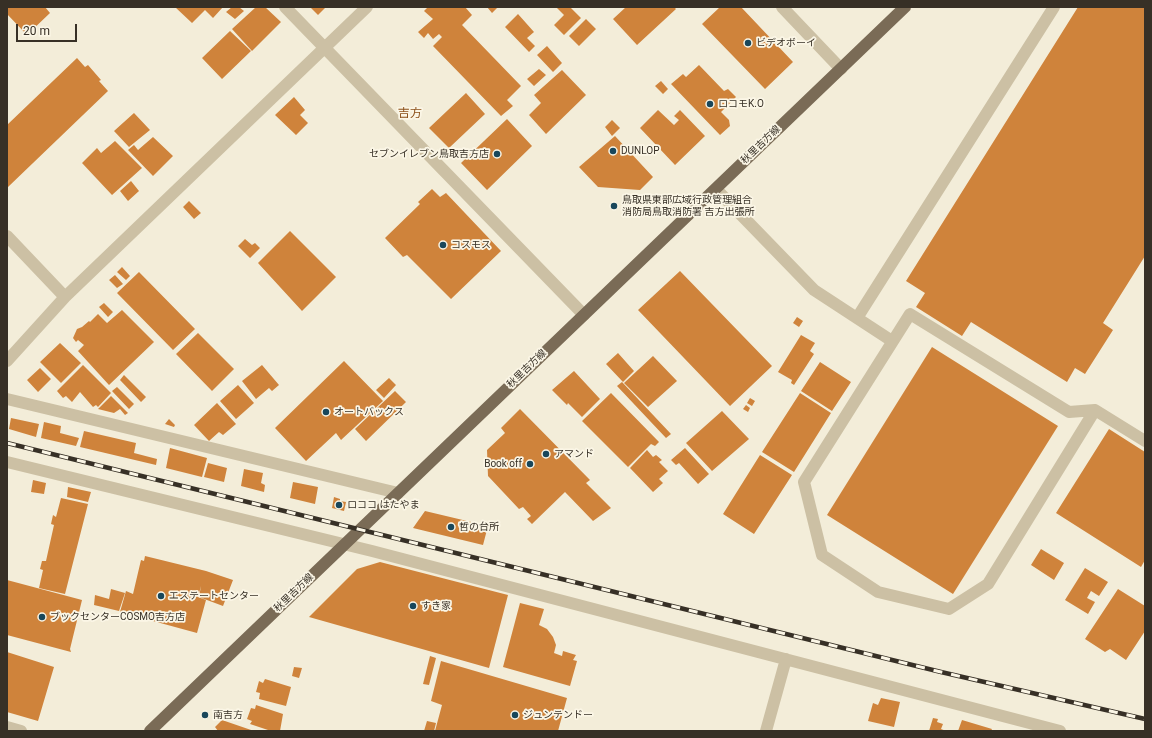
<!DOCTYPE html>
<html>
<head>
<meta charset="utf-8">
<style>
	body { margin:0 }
	#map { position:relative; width:1152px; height:738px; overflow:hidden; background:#f3edd9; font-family:Roboto,sans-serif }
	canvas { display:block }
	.frame { position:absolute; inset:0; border:8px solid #373026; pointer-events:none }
	.scale { position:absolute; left:16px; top:24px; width:61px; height:18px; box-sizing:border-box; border:2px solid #373026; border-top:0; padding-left:5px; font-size:12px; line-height:14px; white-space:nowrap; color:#373026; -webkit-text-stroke:3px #fbf6e6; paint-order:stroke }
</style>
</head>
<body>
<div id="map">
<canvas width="1152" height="738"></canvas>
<div class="frame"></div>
<div class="scale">20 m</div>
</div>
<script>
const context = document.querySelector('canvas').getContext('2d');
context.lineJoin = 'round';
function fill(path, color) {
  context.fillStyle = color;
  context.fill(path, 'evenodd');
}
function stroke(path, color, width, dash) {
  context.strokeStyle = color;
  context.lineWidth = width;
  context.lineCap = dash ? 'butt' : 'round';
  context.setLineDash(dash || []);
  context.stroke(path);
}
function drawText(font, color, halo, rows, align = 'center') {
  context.font = font + ' Roboto,"Noto Sans JP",sans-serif';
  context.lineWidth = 3.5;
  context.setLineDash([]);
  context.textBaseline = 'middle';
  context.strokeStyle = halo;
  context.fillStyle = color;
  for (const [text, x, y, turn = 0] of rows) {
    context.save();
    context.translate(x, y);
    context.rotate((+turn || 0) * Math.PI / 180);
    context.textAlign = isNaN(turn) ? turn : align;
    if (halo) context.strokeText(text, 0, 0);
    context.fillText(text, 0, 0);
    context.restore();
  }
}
const building = new Path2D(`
	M7 7H45L50 13 27 35 7 14Z
	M175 7H223L213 18 205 10 192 23Z
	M232 7H239L244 11 235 19 226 12Z
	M256 7H265L281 22 252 51 232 29Z
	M310 7H326L318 15Z
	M428 7H465L472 15 462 25 521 86 507 100 513 106 501 116 433 46 442 37 439 34 433 39 428 33 424 38 418 32 433 19 424 11Z
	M487 7H498L492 13Z
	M556 7H570L581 18 564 35 554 25 564 15Z
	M626 7H674L676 9 637 45 613 19Z
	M720 7H741L793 62 765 89 702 24Z
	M1078 7H1145V256L1103 323 1113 330 1085 374 1075 368 1067 382 971 322 962 336 916 307 925 293 906 281Z
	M518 14 534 32 527 38 535 46 529 52 505 27Z
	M586 19 596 29 579 46 569 36Z
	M230 31 251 51 222 79 202 58Z
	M547 46 562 63 553 72 537 55Z
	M77 58 85 67 88 65 101 80 99 81 108 91 8 187 7 125Z
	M699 65 724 91 728 89 736 97 721 112 729 120 730 126 720 135 671 84 683 74 686 77Z
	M539 69 546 75 534 86 527 79Z
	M562 70 586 95 546 134 529 115 541 103 534 95Z
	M661 81 668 89 663 94 655 86Z
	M466 93 485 114 449 148 429 128Z
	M294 97 305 110 300 115 308 123 296 135 275 115Z
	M658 110 674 125 679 120 674 116 680 110 705 136 675 165 640 128Z
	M134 113 150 130 129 147 114 131Z
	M507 119 532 146 487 190 461 163Z
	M612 120 620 128 612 136 605 127Z
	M615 136 653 177 640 190 598 187 579 167Z
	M153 137 173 156 153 176 128 150 134 145 138 150Z
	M115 141 142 168 112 195 82 163 97 148 101 153Z
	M131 181 139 191 128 201 120 191Z
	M432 189 440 197 446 193 501 251 451 299 407 255 403 257 385 238 420 204 418 202Z
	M189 201 201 213 194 219 183 207Z
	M290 231 336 277 302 311 258 263Z
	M245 239 252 245 255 243 260 248 250 258 238 246Z
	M122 267 130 276 126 280 117 272Z
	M680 271 772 366 730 406 638 310Z
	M139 272 195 329 173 350 117 293Z
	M115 275 123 284 117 288 109 280Z
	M104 303 113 312 108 317 99 307Z
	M122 310 154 342 109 385 78 351 84 345 78 340 76 342 73 338 77 329 82 327 89 321 90 322 98 314 107 323Z
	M797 317 803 321 799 327 793 323Z
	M198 333 234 369 212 391 176 354Z
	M801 335 815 343 810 351 814 354 794 385 791 383 792 380 778 372Z
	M60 343 81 363 61 383 40 362Z
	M932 347 1058 426 953 594 827 515Z
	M618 353 634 371 623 382 606 364Z
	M653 356 677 381 648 407 624 383Z
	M344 361 383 401 341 440 336 433 306 461 275 428Z
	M820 362 851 382 832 411 801 391Z
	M83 365 111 393 98 407 96 405 93 407 80 392 72 402 66 396 63 398 57 391Z
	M262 365 279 385 272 391 269 388 256 399 242 381Z
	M40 368 51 379 38 392 27 380Z
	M574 371 600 399 582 417 568 403 567 405 552 390Z
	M124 375 146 397 141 402 120 380Z
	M389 378 396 385 384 398 376 390Z
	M622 382 671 434 666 438 617 386Z
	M238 385 254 403 236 419 220 401Z
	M117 387 134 404 129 409 112 391Z
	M395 391 406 402 366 441 355 429Z
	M611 393 659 442 655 446 651 444 628 467 582 421Z
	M800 393 831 413 794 472 762 452Z
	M111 396 128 413 125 415 120 409 114 413 98 409Z
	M750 398 755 401 752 406 747 403Z
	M217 403 236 424 223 435 219 432 209 441 194 425Z
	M746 405 750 408 748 412 743 409Z
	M520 409 590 480 586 483 611 508 593 521 565 492 532 524 527 519 531 516 523 507 519 509 488 476 487 450 505 433 501 428Z
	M722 411 749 439 712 471 686 443Z
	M11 418 39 424 36 437 9 429Z
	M169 419 175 425 174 427 165 424Z
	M44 422 61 426 60 433 79 438 76 446 41 438Z
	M1109 429 1145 452V560L1141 567 1056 513Z
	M84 431 136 443 134 453 157 459 156 465 80 447Z
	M170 448 207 458 202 477 166 468Z
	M685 448 709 474 698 484 679 463 676 465 671 460Z
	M647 450 653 457 656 455 662 460 659 462 668 471 659 479 663 483 653 492 630 468Z
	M760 455 792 475 754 534 723 514Z
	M208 463 227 468 224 482 204 477Z
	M244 469 263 473 261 483 265 485 264 492 241 486Z
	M33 480 46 483 44 494 31 492Z
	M293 482 318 487 315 504 290 498Z
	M68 487 91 492 88 502 67 497Z
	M334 497 340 499V501L346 502 344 511 332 508Z
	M61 498 88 504 65 594 39 588 43 570 40 569 42 561H46L54 525 51 524 53 515 56 517Z
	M425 511 488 526 483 545 413 528Z
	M1041 549 1064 563 1054 580 1031 565Z
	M145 556 206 571 233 580 223 606 199 597 201 586 198 597 206 600 197 633 120 612 126 591 133 594 141 560 144 561Z
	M380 562 508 595 489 668 309 617 357 569Z
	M1085 568 1108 582 1099 596 1091 591 1087 598 1095 602 1088 614 1065 600Z
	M7 580 82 600 70 649 71 652 7 635Z
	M111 589 125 593 119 611 94 605 95 595 109 599Z
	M1118 589 1145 606V631L1126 660 1110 649 1105 652 1085 639Z
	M520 603 544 609 539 625 547 629 553 637 556 645 554 653 562 656 563 651 576 655 573 660 577 661 570 686 503 667Z
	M7 652 54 667 38 721 7 712Z
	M430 656 436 658 429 685 423 684Z
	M441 661 567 698 558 731H435L442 705 431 701Z
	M294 667 302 668 299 678 292 676Z
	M265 679 291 687 286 706 259 699 260 693 256 692 259 681 263 683Z
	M881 698 900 702 894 727 868 721 873 703 878 705Z
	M256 705 283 714 280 731H271L250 724 252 721 247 719 251 708 255 709Z
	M933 718 938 719 937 722 943 724 941 729 946 731H929Z
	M222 720 254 731H218L215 727Z
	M962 720 992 729 991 731H958Z
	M427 721 436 723 434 731H424Z`);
const minor = new Path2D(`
	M285 7 584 315
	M782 7 841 69
	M716 189 814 290 892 341
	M7 236 65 297
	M857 318 1054 7
	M7 361 65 297 367 7
	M7 399 398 493
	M1095 410 988 584 949 609 878 592 822 555 804 482 910 314 1069 412 1095 410 1145 441
	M7 462 372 551 1060 731
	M7 727 21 731
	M766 731 786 659`);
const major = new Path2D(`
	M150 731 905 7`);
const rail = new Path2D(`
	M7 443 941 672 1145 719`);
const markers = [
	[748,43,4,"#19475b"],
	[710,104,4,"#19475b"],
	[613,151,4,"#19475b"],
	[497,154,4,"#19475b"],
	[614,206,4,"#19475b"],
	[443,245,4,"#19475b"],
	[326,412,4,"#19475b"],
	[546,454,4,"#19475b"],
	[530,464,4,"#19475b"],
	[339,505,4,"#19475b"],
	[451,527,4,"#19475b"],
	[161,596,4,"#19475b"],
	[413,606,4,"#19475b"],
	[42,617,4,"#19475b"],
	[205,715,4,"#19475b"],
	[515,715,4,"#19475b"]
];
const poiNames = [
	["ビデオボーイ",756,43],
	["ロコモK.O",718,104],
	["DUNLOP",621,151],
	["セブンイレブン鳥取吉方店",489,154,"right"],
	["鳥取県東部広域行政管理組合",622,200],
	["消防局鳥取消防署 吉方出張所",622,212],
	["コスモス",451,245],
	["オートバックス",334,412],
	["アマンド",554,454],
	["Book off",522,464,"right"],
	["ロココ はたやま",347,505],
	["哲の台所",459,527],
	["エステートセンター",169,596],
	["すき家",421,606],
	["ブックセンターCOSMO吉方店",50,617],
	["南吉方",213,715],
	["ジュンテンドー",523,715]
];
const streetNames = [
	["秋里吉方線",761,145,-44],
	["秋里吉方線",527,369,-44],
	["秋里吉方線",294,593,-44]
];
const quarterNames = [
	["吉方",410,114]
];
fill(building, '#cf833b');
stroke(minor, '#ccc0a4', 12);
stroke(major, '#7a6b56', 12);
stroke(rail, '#373026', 4.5);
stroke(rail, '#fbf6e6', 3, [9]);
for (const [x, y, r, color] of markers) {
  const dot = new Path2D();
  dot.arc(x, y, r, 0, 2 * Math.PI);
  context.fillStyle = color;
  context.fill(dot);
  stroke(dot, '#fbf6e6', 1.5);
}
drawText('10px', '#373026', '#fbf6e6', poiNames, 'left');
drawText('10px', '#373026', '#fbf6e6', streetNames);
drawText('12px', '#8c5019', '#fbf6e6', quarterNames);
</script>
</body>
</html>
